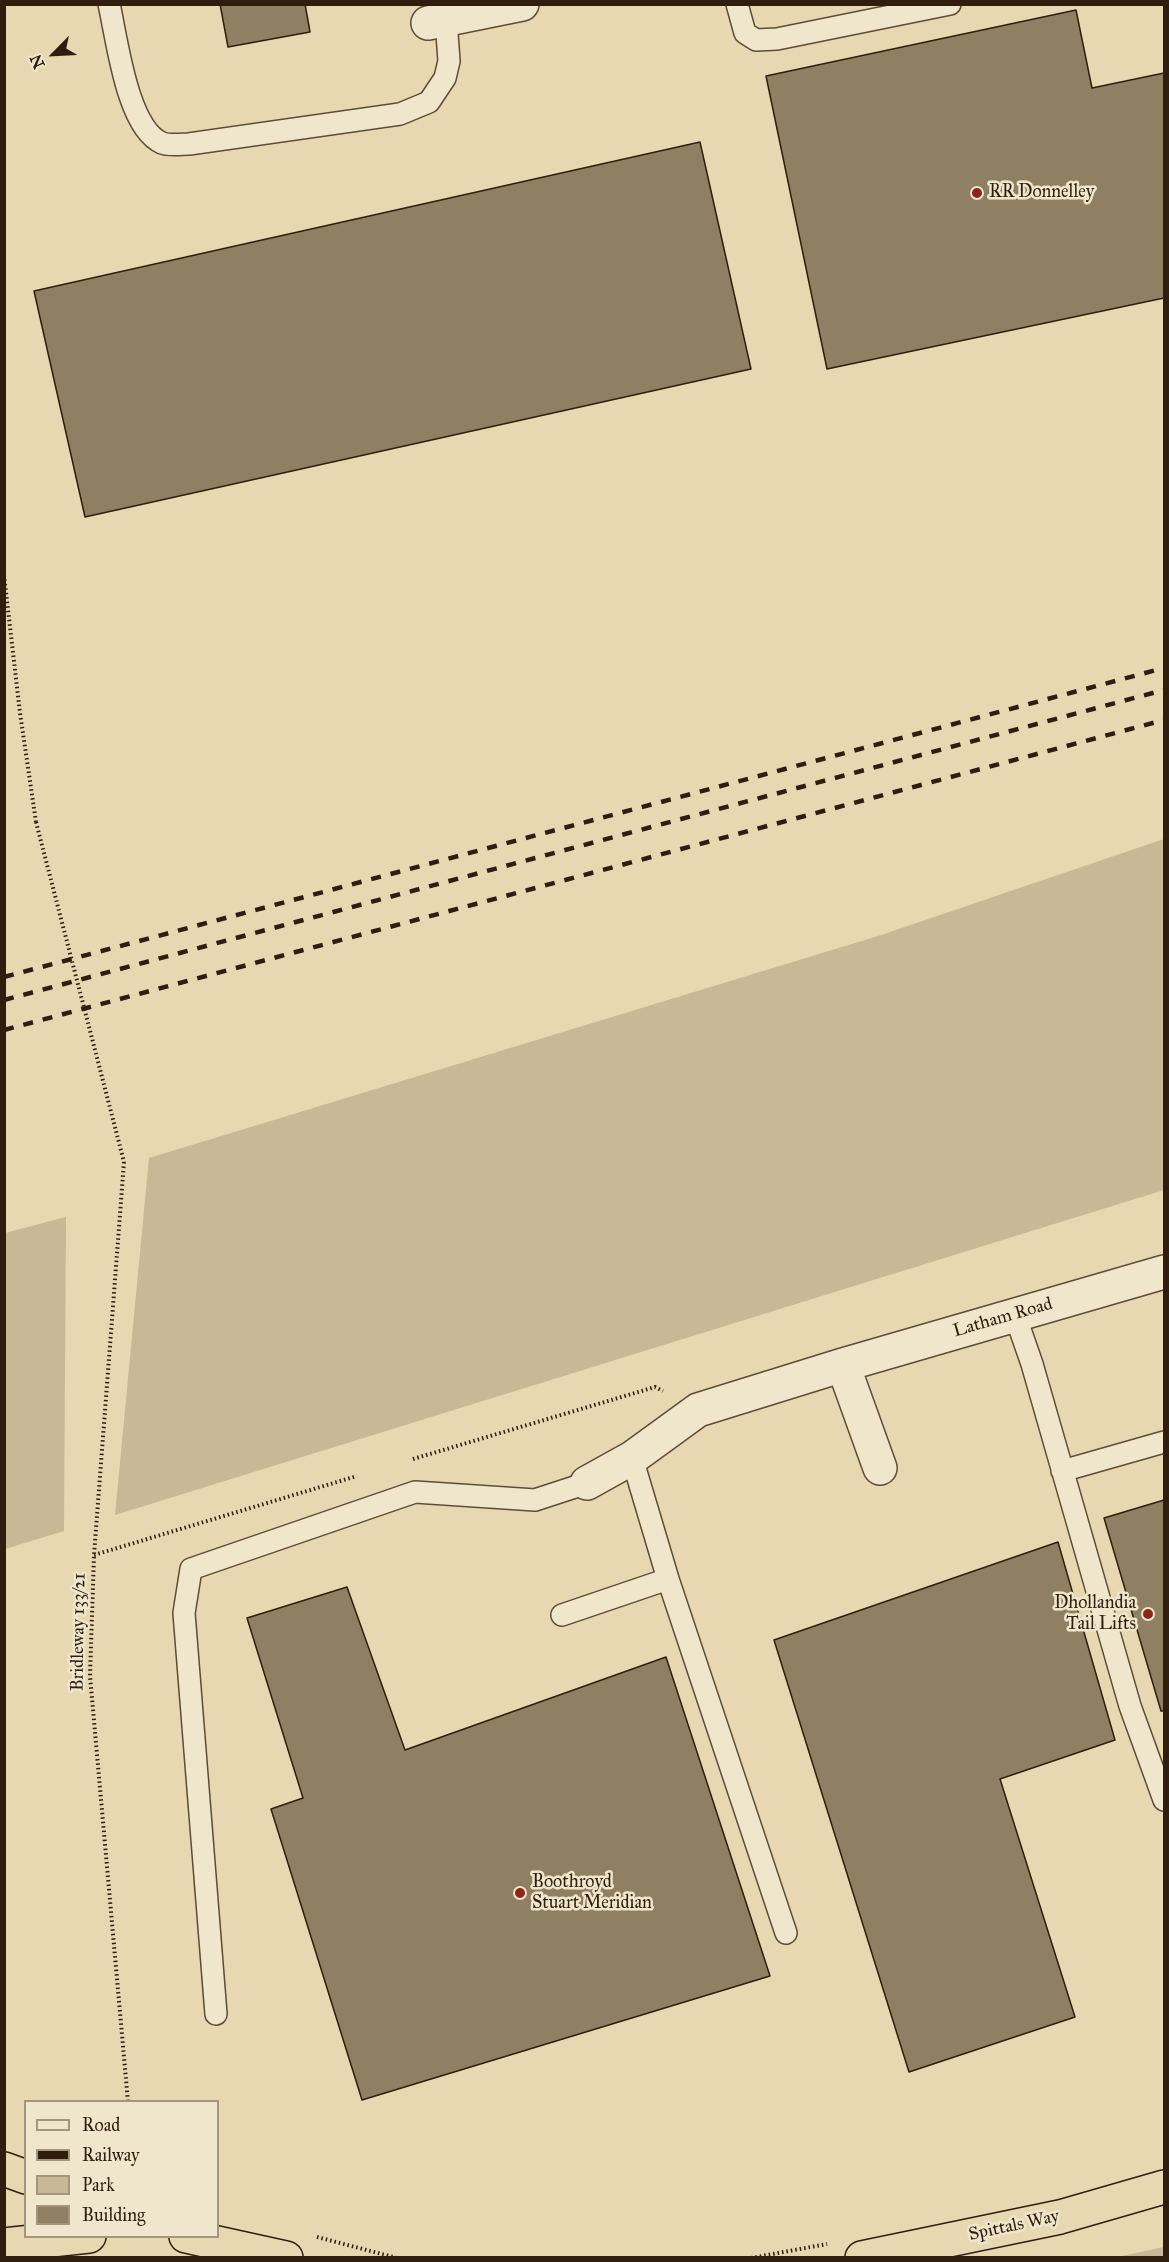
<!DOCTYPE html>
<html>
<head>
<meta charset="utf-8">
<style>
	body { margin:0 }
	#map { position:relative; width:1169px; height:2262px; overflow:hidden; background:#e8d8b1; font-family:"IM FELL Great Primer",serif }
	canvas { display:block }
	.frame { position:absolute; inset:0; border:6px solid #2f1e0e; pointer-events:none }
	.legend { position:absolute; left:24px; top:2100px; width:195px; height:138px; box-sizing:border-box; background:#f0e6cc; border:2px solid #a39680; margin:0; padding:8px 10px; list-style:none; font-size:18px; color:#2f1e0e }
	.legend li { display:flex; align-items:center; gap:12px; height:30px }
	.legend b { width:30px; border:2px solid #a39680 }
	.north { position:absolute; left:24px; top:24px; width:60px; height:60px; -webkit-text-stroke:4px #f0e6cc; paint-order:stroke; rotate:246deg; font-size:16px; font-weight:700; line-height:24px; text-align:center; color:#2f1e0e }
	.north::after { content:''; display:block; margin:auto; width:21px; height:27px; background:#2f1e0e; clip-path:polygon(50% 0,100% 100%,50% 72%,0 100%) }
</style>
</head>
<body>
<div id="map">
<canvas width="1169" height="2262"></canvas>
<div class="frame"></div>
<ul class="legend">
<li><b style="height:8px;background:#f0e6cc"></b>Road</li>
<li><b style="height:8px;background:#2f1e0e"></b>Railway</li>
<li><b style="height:16px;background:#c9b895"></b>Park</li>
<li><b style="height:16px;background:#8f7f63"></b>Building</li>
</ul>
<div class="north">N</div>
</div>
<script>
const context = document.querySelector('canvas').getContext('2d');
context.lineJoin = 'round';
function fill(path, color) {
  context.fillStyle = color;
  context.fill(path, 'evenodd');
}
function stroke(path, color, width, dash) {
  context.strokeStyle = color;
  context.lineWidth = width;
  context.lineCap = dash ? 'butt' : 'round';
  context.setLineDash(dash || []);
  context.stroke(path);
}
function drawText(font, color, halo, rows, align = 'center') {
  context.font = font + ' "IM FELL Great Primer",serif';
  context.lineWidth = 5;
  context.setLineDash([]);
  context.textBaseline = 'middle';
  context.strokeStyle = halo;
  context.fillStyle = color;
  for (const [text, x, y, turn = 0] of rows) {
    context.save();
    context.translate(x, y);
    context.rotate((+turn || 0) * Math.PI / 180);
    context.textAlign = isNaN(turn) ? turn : align;
    if (halo) context.strokeText(text, 0, 0);
    context.fillText(text, 0, 0);
    context.restore();
  }
}
const green = new Path2D(`
	M1164 839V1190L115 1515 149 1158 878 936Z
	M66 1217 64 1531 5 1549V1233Z
	M1164 2247V2257H1117Z`);
const building = new Path2D(`
	M220 4H305L310 32 228 47Z
	M1076 10 1092 88 1164 73V298L827 369 766 76Z
	M700 142 751 369 85 517 34 291Z
	M1164 1500V1711H1161L1104 1518Z
	M1058 1542 1115 1740 1000 1779 1075 2017 909 2072 774 1640Z
	M347 1587 405 1750 666 1657 770 1976 362 2100 271 1809 303 1798 247 1618Z`);
const path = new Path2D(`
	M4 575 20 713 36 822
	M124 1162 94 1555 90 1676 128 2102
	M413 1459 655 1387 663 1391
	M94 1555 357 1476
	M317 2237 397 2258
	M751 2258 827 2244`);
const service = new Path2D(`
	M109 4C117 39 127 128 162 143 169 146 182 144 189 144L400 114 429 102 445 78 449 61 446 20
	M737 4 745 33 756 40 777 39 950 4
	M1015 1315 1032 1364 1130 1706 1164 1800
	M632 1458 668 1579 786 1933
	M1062 1471 1164 1442
	M562 1615 668 1579
	M216 2014 184 1613 191 1569 415 1492 535 1500 587 1483`);
const minor = new Path2D(`
	M428 23 522 4
	M843 1365 880 1468
	M587 1483 632 1458 698 1410 843 1365 1164 1272`);
const trunk = new Path2D(`
	M4 2169 26 2177
	M186 2236 286 2258
	M4 2245 89 2236
	M862 2258 1060 2217 1164 2187`);
const rail = new Path2D(`
	M4 977 1164 668
	M4 1000 1164 690
	M4 1030 1164 720`);
const pathBridge = new Path2D(`
	M36 822 124 1162`);
const markers = [
	[977,193,6,"#8f2418"],
	[1148,1614,6,"#8f2418"],
	[520,1893,6,"#8f2418"]
];
const poiNames = [
	["RR Donnelley",989,193],
	["Dhollandia",1136,1604,"right"],
	["Tail Lifts",1136,1625,"right"],
	["Boothroyd",532,1883],
	["Stuart Meridian",532,1904]
];
const streetNames = [
	["Latham Road",1003,1318,-16],
	["Bridleway 133/21",79,1632,-89],
	["Spittals Way",1014,2226,-12]
];
fill(green, '#c9b895');
fill(building, '#8f7f63');
stroke(building, '#2f1e0e', 1.5);
stroke(service, '#5d4c37', 24);
stroke(minor, '#5d4c37', 36);
stroke(trunk, '#2f1e0e', 36);
stroke(path, '#2f1e0e', 4, [1.5, 3]);
stroke(service, '#f0e6cc', 21);
stroke(minor, '#f0e6cc', 33);
stroke(trunk, '#e8d8b1', 33);
stroke(rail, '#2f1e0e', 4.5, [10, 10]);
stroke(pathBridge, '#2f1e0e', 4, [1.5, 3]);
for (const [x, y, r, color] of markers) {
  const dot = new Path2D();
  dot.arc(x, y, r, 0, 2 * Math.PI);
  context.fillStyle = color;
  context.fill(dot);
  stroke(dot, '#f0e6cc', 2);
}
drawText('18px', '#2f1e0e', '#f0e6cc', poiNames, 'left');
drawText('18px', '#2f1e0e', '#f0e6cc', streetNames);
</script>
</body>
</html>
